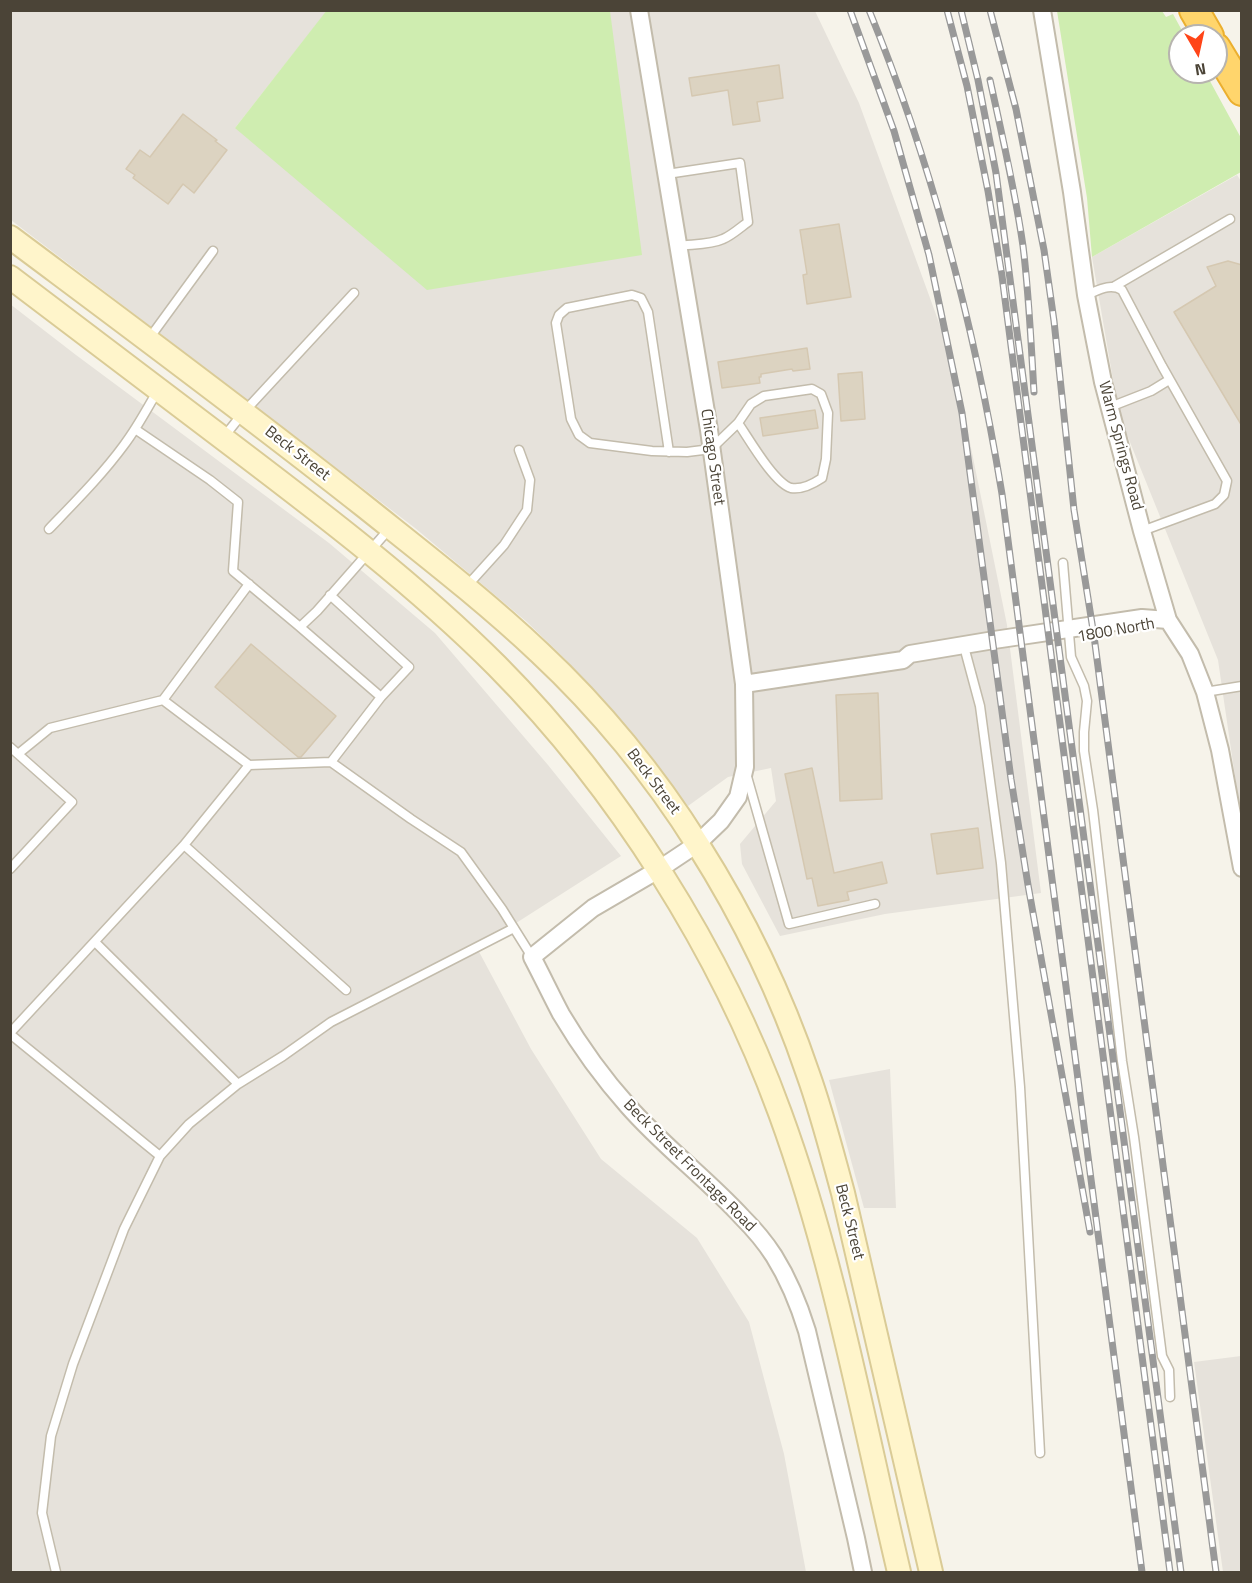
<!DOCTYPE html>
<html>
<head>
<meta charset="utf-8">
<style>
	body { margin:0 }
	#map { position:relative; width:1252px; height:1583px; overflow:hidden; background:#f6f3ea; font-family:"Titillium Web",sans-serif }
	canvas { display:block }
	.frame { position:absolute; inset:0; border:12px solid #4b4437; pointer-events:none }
	.north { position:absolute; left:1168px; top:24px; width:60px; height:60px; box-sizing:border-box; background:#fff; border:2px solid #b7b4af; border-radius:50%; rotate:171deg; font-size:16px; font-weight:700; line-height:24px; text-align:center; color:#4b4437 }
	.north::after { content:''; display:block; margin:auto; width:21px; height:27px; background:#ff4518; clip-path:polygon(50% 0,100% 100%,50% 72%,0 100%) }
</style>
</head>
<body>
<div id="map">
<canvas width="1252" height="1583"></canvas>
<div class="frame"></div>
<div class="north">N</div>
</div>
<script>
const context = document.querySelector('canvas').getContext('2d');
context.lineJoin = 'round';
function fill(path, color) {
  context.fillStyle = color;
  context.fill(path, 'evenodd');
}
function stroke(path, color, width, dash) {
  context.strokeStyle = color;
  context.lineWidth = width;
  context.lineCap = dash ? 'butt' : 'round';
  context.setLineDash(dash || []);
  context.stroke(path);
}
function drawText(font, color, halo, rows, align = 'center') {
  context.font = font + ' "Titillium Web",sans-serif';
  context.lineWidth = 4.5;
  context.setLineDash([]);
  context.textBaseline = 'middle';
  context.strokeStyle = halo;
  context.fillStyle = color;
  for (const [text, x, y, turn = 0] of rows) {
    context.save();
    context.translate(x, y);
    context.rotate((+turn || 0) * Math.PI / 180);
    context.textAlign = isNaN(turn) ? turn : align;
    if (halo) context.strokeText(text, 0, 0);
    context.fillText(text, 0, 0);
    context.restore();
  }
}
const industrial = new Path2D(`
	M10 11H327L235 128 606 11H815L859 103 954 364 1007 625 1041 893 885 914 780 936 742 864 740 844 776 801 771 768 728 777 688 806 626 728 565 659 527 622 415 528 11 220Z
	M1237 175 1241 181V818L1218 660 1119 415 1092 257Z
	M10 304 76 355 329 543 435 633 548 765 621 856 477 948 531 1049 601 1159 697 1238 749 1322 784 1454 806 1572H11Z
	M890 1069 896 1208H864L829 1080Z
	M1241 1356V1572H1223L1194 1362Z`);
const green = new Path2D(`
	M327 10 610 11 642 255 427 290 235 128Z
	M1162 11 1166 17 1173 14 1185 36H1180V72H1205L1241 138V172L1092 257 1087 198 1057 11Z`);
const building = new Path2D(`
	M779 65 783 98 757 102 760 121 733 125 728 90 692 96 689 78Z
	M183 114 217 140 215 141 227 150 194 193 183 184 168 204 133 178 135 175 126 169 140 150 150 157Z
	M839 224 851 297 807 304 803 275 807 274 800 230Z
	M1228 261 1242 265V426L1174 312 1216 286 1207 267Z
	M807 348 810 369 793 371 792 369 761 374V377H759L760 383 722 388 718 362Z
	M862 372 865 419 841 421 838 374Z
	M815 410 818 428 763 436 760 418Z
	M251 644 336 716 301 757H298L215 687Z
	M878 693 882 799 840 801 836 695Z
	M812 768 834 873 882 862 887 883 847 892 849 900 818 906 812 878 807 879 785 774Z
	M978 828 983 868 937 874 931 834Z`);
const service = new Path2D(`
	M667 174 740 163 748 222C741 227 731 236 723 239 710 245 693 244 678 246
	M1115 286 1230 219
	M1086 295C1099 290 1110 283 1122 290L1162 366 1227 481 1224 495 1215 504 1142 531
	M148 340 213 251
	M1110 407 1151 391 1169 380
	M135 429 210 480 238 502 233 571 300 627 317 611 390 528
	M223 438 243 413 354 293
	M669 452 648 312 641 298 632 295 567 308 559 315 556 323 571 419 579 435 590 443 652 451 687 452 711 449 738 423 751 404 764 396 812 389 821 394 828 413 826 459 822 478C813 484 802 490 791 488 774 483 749 439 738 423
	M49 529C75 502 102 475 124 445 137 428 147 409 158 390
	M1063 563 1071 657 1084 686 1087 701 1084 732V751L1093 810 1122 1061 1134 1137 1162 1356 1169 1370 1170 1397
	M466 587 504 545 527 510 530 480 519 450
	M330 595 409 667 381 697 331 762 411 819 461 852 502 909 532 957
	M300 627 381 697
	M966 654 980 706 1001 863 1020 1087 1040 1453
	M1205 692 1242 686
	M163 700 249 765 331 762
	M10 747 72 802 10 869
	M18 754 50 728 163 700 249 584
	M746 773 789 924 875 904
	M184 845 346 990
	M95 942 238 1084
	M10 1033 184 845 249 765
	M10 1034 160 1156
	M56 1572 42 1513 51 1436 73 1364 124 1229 160 1156 189 1124 238 1084 283 1056 331 1022 514 928`);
const minor = new Path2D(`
	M639 10 709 430 744 684 745 767 738 797 721 821 697 844 658 870 593 908 532 957C542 976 551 995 561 1014 580 1046 603 1078 628 1106 663 1146 706 1178 742 1217 754 1229 765 1242 774 1256 789 1280 799 1305 807 1331L856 1538 863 1572
	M1042 10 1072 192 1086 295 1103 382 1142 531 1168 620 1190 654 1205 692 1220 750 1242 868
	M744 684 903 660 910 654 994 640 1142 618 1168 620`);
const secondary = new Path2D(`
	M10 237C129 326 248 414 364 506 424 554 485 601 540 653 599 708 655 776 698 845 743 916 781 994 808 1074 822 1113 832 1153 843 1193L931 1572
	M10 277C85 333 158 390 233 446 324 515 416 585 497 666 618 788 721 951 780 1113 834 1260 863 1420 899 1572`);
const motorway = new Path2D(`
	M1194 10 1209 36
	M1216 48 1242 91`);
const rail = new Path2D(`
	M850 10 894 131 929 255 962 413 1011 779 1028 885 1090 1232
	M869 10C933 166 975 329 1002 494L1142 1572
	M947 10 967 86 988 191 1002 276 1170 1572
	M961 10 978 80 996 173 1181 1572
	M990 10 1016 109 1044 250 1054 321 1074 510 1094 636 1216 1572
	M990 80C1002 135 1015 190 1023 246 1029 294 1031 343 1034 392`);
const streetNames = [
	["Warm Springs Road",1120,446,75],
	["Beck Street",297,454,38],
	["Chicago Street",712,457,82],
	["1800 North",1116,631,-10],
	["Beck Street",653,782,53],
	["Beck Street Frontage Road",689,1166,45],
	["Beck Street",849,1222,76]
];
fill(industrial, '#e6e2db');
fill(green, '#cfedb0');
fill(building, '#dcd3c1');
stroke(building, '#d5c8b1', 1.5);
stroke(service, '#c3bcac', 11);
stroke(minor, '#c3bcac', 20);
stroke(secondary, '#dacb96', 26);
stroke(motorway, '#ebaf2f', 32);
stroke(service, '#fff', 8);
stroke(minor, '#fff', 16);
stroke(secondary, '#fff5cb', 22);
stroke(motorway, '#ffd56c', 28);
stroke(rail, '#999', 7);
stroke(rail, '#fff', 4.5, [14]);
drawText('16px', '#4b4437', '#fff', streetNames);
</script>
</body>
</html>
